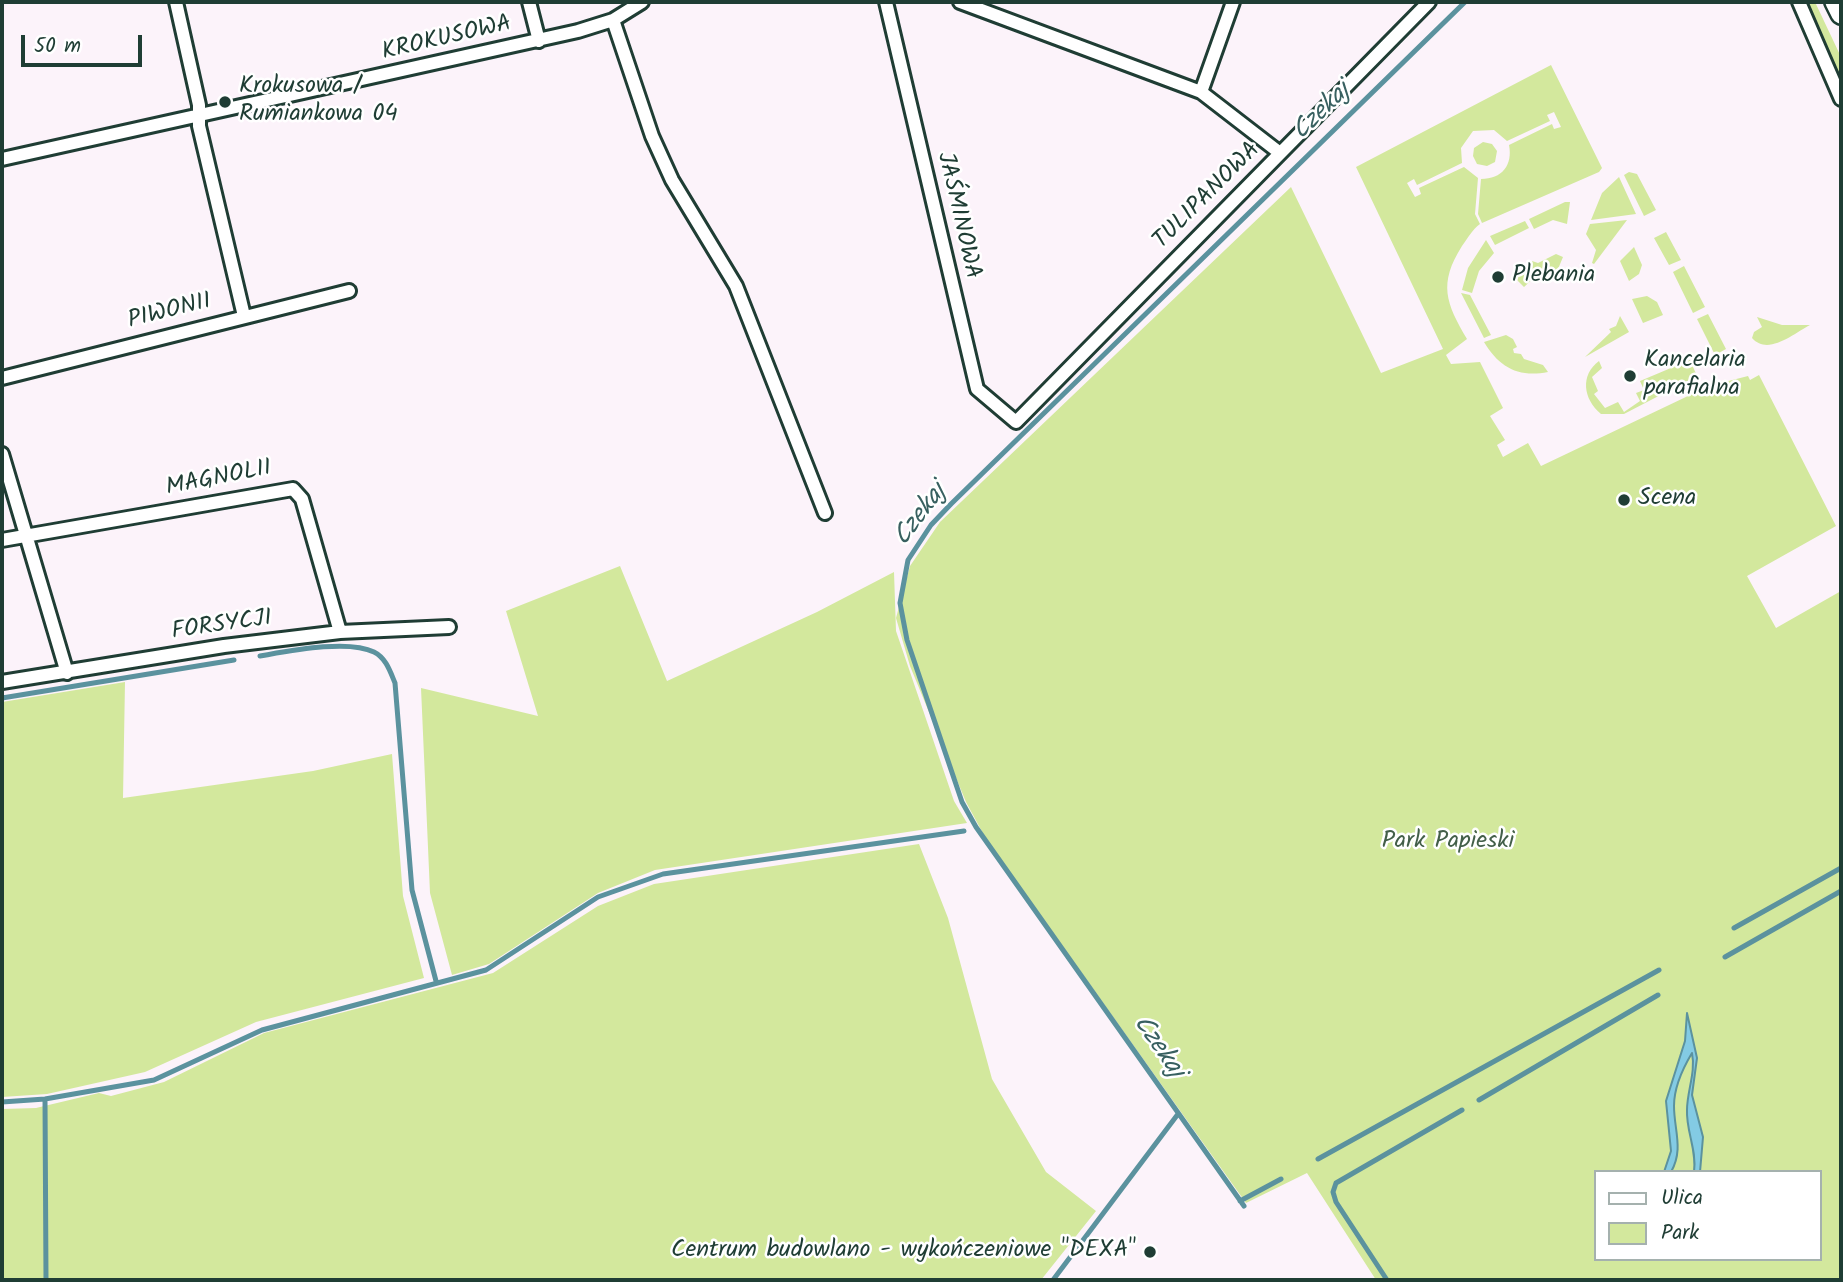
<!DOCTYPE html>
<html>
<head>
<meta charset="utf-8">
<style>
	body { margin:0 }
	#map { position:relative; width:1843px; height:1282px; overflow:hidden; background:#fcf3fa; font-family:Kalam,sans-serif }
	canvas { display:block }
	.frame { position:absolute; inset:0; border:4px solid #1f3d34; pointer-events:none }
	.legend { position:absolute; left:1594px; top:1170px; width:228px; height:91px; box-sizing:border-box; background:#fff; border:2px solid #a5b1ae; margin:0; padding:9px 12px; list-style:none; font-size:21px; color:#1f3d34 }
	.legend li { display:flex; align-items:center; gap:14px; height:35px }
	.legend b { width:35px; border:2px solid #a5b1ae }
	.scale { position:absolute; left:21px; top:35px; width:121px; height:32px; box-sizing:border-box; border:4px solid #1f3d34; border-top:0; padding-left:9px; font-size:21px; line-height:24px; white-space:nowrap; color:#1f3d34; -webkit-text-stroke:5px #fff; paint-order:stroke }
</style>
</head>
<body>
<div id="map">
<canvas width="1843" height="1282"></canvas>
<div class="frame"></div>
<ul class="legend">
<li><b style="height:9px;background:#fff"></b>Ulica</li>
<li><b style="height:19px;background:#d3e89d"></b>Park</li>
</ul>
<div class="scale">50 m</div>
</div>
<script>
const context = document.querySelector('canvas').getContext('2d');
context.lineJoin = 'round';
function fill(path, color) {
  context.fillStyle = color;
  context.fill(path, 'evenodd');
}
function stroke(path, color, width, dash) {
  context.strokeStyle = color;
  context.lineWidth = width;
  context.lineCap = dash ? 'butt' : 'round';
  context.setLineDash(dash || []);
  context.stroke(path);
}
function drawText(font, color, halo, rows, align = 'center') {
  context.font = font + ' Kalam,sans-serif';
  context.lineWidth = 5;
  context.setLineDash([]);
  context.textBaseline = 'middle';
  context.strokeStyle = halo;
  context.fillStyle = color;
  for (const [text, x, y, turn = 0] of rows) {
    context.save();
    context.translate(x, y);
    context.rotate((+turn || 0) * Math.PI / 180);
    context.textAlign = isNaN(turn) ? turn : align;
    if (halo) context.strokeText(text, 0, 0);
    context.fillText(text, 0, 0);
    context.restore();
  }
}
const green = new Path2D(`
	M1807 2H1815L1841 57V82Z
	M1551 65 1602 168 1599 172 1482 223 1478 214 1481 179C1502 179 1513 165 1509 145L1552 124 1554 129 1561 127 1554 112 1547 115 1550 121 1507 141 1494 130 1473 131 1461 148 1462 163 1417 185 1414 179 1407 183 1415 197 1421 194 1419 188 1464 167 1478 178 1475 214 1480 224C1472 230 1468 238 1462 246 1438 284 1446 303 1467 339L1446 355 1451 364 1480 362 1503 408 1490 416 1505 440 1497 445 1503 457 1528 443 1541 466 1709 386 1748 376 1750 380 1759 375 1836 526 1747 576 1776 628 1841 591V1280H1376L1307 1173 1246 1203 986 839 966 802 910 666 896 618 910 566 940 522 1291 187 1381 373 1443 349 1356 167ZM1596 1172H1820V1259H1596Z
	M1483 142 1492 144 1497 151 1495 162 1487 166 1477 164 1473 156 1474 148Z
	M1629 172 1637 174 1656 210 1644 216 1624 175Z
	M1619 177 1636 214 1591 220 1602 193Z
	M1565 202H1570L1567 224 1553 220 1534 229 1529 219Z
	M1627 220 1594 264 1592 263 1596 250 1586 234 1590 224Z
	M1525 221 1529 228 1495 245 1490 236Z
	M1666 232 1681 260 1669 265 1654 238Z
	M1486 240 1494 253 1479 271 1472 293 1462 290 1468 268Z
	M1634 247 1642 265 1639 274 1629 281 1620 261Z
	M1556 254 1563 257 1558 269 1536 276 1524 287 1517 280 1518 276 1529 270 1526 264 1532 261 1538 263Z
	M1684 266 1705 307 1693 313 1673 272Z
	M1461 293 1470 295 1491 335 1484 338Z
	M1647 296 1657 302 1663 315 1643 323 1632 299Z
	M1708 314 1726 349 1715 355 1697 319Z
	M1620 316 1629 332 1585 357 1611 332 1609 329 1616 326Z
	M1757 317 1782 325H1810C1793 334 1768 356 1752 338L1754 332 1762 327Z
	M1506 335 1513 339 1517 347 1513 349 1514 353 1521 354 1524 359 1543 365 1548 372C1518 378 1499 367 1484 342Z
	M1690 360 1697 376 1624 414H1601C1583 399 1580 375 1599 361L1602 368 1592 377 1598 391 1594 394 1605 408 1618 402 1624 412 1640 401 1636 393 1644 390 1640 381Z
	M620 566 667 681 817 612 894 572 896 631 954 801 967 823 655 870 598 893 489 964 452 975 430 893 421 688 538 716 506 611Z
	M125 682 123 798 313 771 392 754 403 896 424 978 256 1022 145 1072 47 1094 2 1097V702Z
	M919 844 948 918 992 1079 1046 1172 1096 1211 1041 1280H2V1109L36 1108 99 1093 111 1096 164 1082 264 1033 493 973 598 906 654 884Z`);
const water = new Path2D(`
	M1687 1013 1697 1058 1692 1095 1703 1137 1700 1172H1694C1697 1150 1686 1131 1687 1110 1687 1091 1696 1072 1692 1053 1683 1068 1674 1088 1674 1106 1674 1130 1684 1149 1671 1172H1664L1671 1151 1666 1101 1685 1041Z`);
const stream = new Path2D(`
	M260 656C289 651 348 639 374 652 386 658 390 671 395 683L412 890 436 981
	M2 698 234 660
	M1734 928 1841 868
	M1725 957 1841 891
	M45 1099 46 1280
	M1479 1100 1658 995
	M2 1102 45 1099 154 1080 262 1030 486 970 598 897 663 874 964 831
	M1318 1159 1659 970
	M1240 1201 1281 1179
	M1244 1206 976 827 962 802 907 640 900 603 908 560 931 525 951 504 1465 2
	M1053 1280 1178 1114
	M1387 1280 1336 1202 1333 1192 1336 1183 1462 1110`);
const street = new Path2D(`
	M176 2 199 105V126L244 316
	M529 2 539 41
	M886 2 977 389 1016 422 1429 2
	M960 2 1201 92 1280 153
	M1799 2 1841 99
	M613 20 652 136 672 180 736 286 825 513
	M1201 92 1233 2
	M2 159 578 31 613 20 642 2
	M2 378 349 291
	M2 454 67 673
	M2 540 293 489 302 499 340 632
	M2 682 224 646 340 632 449 627`);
const secondary = new Path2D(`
	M1835 2 1841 14`);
const markers = [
	[225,102,7,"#1f3d34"],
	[1498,277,7,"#1f3d34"],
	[1630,376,7,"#1f3d34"],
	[1624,500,7,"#1f3d34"],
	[1150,1252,7,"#1f3d34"]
];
const streetNames = [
	["KROKUSOWA",447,40,-13],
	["TULIPANOWA",1208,197,-45],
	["JAŚMINOWA",957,216,77],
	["PIWONII",170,313,-14],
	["MAGNOLII",219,480,-11],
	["FORSYCJI",222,627,-8]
];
const poiNames = [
	["Krokusowa /",239,88],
	["Rumiankowa 04",239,116],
	["Plebania",1512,277],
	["Kancelaria",1644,362],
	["parafialna",1644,390],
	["Scena",1638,500],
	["Centrum budowlano - wykończeniowe \"DEXA\"",1136,1252,"right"]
];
const parkNames = [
	["Park Papieski",1448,843]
];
const waterNames = [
	["Czekaj",1323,113,-44],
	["Czekaj",922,516,-53],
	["Czekaj",1157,1048,55]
];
fill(green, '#d3e89d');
fill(water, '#83cbe4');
stroke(water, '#5b929e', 2);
stroke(stream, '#5b929e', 5);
stroke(street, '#1f3d34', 18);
stroke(secondary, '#1f3d34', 24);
stroke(street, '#fff', 12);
stroke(secondary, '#fff', 19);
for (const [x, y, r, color] of markers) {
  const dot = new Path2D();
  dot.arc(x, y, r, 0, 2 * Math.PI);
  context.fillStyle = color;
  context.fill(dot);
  stroke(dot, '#fff', 2.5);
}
drawText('24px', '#1f3d34', '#fff', streetNames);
drawText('24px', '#1f3d34', '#fff', poiNames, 'left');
drawText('24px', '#435f49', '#fff', parkNames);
drawText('italic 26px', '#386060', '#fff', waterNames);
</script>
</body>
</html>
